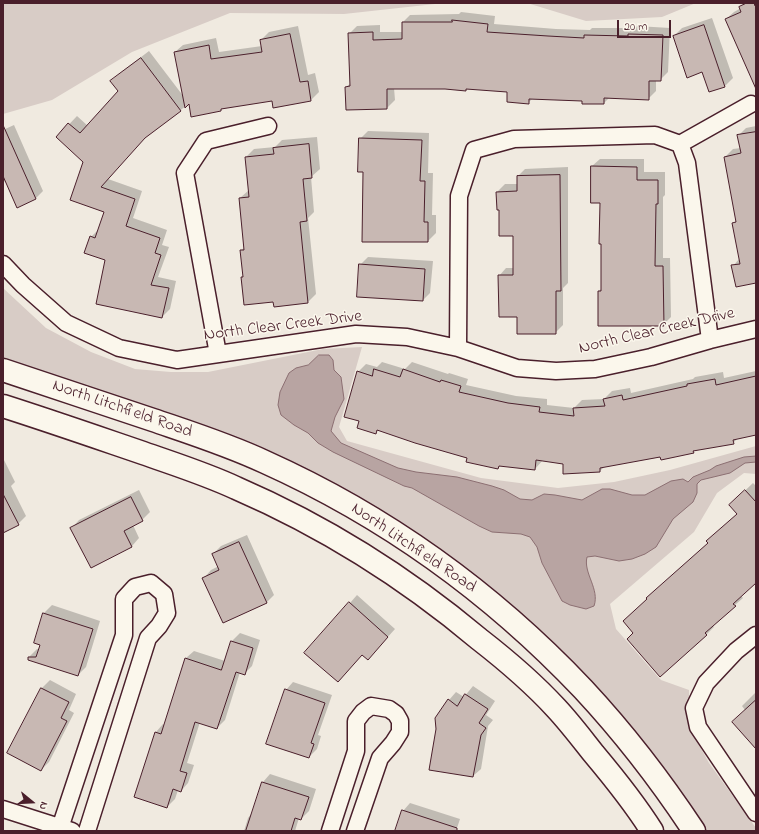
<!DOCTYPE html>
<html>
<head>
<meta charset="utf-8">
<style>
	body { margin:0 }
	#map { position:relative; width:759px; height:834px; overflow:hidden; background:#f0eae0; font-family:"Indie Flower",sans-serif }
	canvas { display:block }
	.frame { position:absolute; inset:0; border:4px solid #4a1f2b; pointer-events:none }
	.north { position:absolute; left:12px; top:782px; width:40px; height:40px; -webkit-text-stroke:3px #fbf7ec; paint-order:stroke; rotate:108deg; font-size:11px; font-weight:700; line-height:16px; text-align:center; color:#4a1f2b }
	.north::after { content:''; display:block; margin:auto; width:14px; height:18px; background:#4a1f2b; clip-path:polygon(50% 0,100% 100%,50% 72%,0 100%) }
	.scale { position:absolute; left:617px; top:20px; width:54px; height:18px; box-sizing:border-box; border:2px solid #4a1f2b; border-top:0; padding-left:5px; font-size:12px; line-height:14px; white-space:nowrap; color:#4a1f2b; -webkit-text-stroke:3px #fbf7ec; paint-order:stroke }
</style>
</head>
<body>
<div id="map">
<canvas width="759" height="834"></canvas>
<div class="frame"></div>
<div class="north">N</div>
<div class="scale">20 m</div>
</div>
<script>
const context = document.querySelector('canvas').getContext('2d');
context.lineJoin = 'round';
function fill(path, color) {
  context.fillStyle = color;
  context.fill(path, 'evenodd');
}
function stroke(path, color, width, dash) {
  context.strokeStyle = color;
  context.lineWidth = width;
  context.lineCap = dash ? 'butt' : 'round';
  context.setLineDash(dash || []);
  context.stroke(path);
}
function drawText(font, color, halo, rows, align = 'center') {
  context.font = font + ' "Indie Flower",sans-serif';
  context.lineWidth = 3;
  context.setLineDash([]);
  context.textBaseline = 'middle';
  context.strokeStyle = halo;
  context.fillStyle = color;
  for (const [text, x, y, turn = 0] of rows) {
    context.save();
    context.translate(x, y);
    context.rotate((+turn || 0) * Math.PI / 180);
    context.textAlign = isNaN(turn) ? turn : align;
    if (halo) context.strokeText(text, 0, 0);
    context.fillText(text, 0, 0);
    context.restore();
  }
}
const green = new Path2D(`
	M3 3H444L344 14 230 13 132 52 52 100 3 114Z
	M527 3H696L662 17 586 21Z
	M3 288 46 328 91 352 135 369 171 372H208L323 349 362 347 339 427 347 441 481 478 558 488 614 482 670 470 756 446V474L744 473 717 493 694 532 610 604 616 629 661 680 689 690V712L693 734 709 763 756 828V831H704L694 813 639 736 563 655 356 498 3 362Z`);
const water = new Path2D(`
	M319 355H329L333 360 334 370 341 377 344 399 335 417 331 431 341 443 398 468 416 472 457 477 492 486 504 490 520 499 532 500 544 494 555 495 582 500 602 489H610L632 495H645L671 481 683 479 688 482 693 477 710 470 716 466 744 457 756 456V462L745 463 730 473 701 480 697 484V493L693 502 673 519 656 547 645 554 632 559 619 561 595 556 587 557C583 573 600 589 594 606L586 609 570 605 562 601 542 563 537 547 530 537 521 534 492 532 479 526 412 488 404 486 333 452 318 443 308 433 294 425 281 415 278 405 280 392 289 373 296 368 308 365Z`);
const shadow = new Path2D(`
	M744 3H756V79L726 19 734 12 741 8 740 7Z
	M461 12 495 16 494 24 556 29 590 30 592 28H635L637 26 670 28 668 72 660 80H656V91L648 99 609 98 604 103 583 100 533 98 528 103 508 92 468 88 466 90 445 88H394L395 100 387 108 346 87 351 83 349 34 357 26 380 25V32H403V22L410 15 459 14Z
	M712 18 733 78 725 86 710 91 703 71 674 36 682 28Z
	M298 26 308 75 315 73 319 92 311 100 274 107 273 100 223 108 221 110 190 103 147 135 108 179 142 191 133 218 167 230 162 245 169 247 158 277 176 281 170 309 162 317 106 260 91 237 99 229 105 211 84 161 57 137 77 116 88 126 119 91 112 81 119 74 149 51 184 97 175 52 183 45 216 38 219 52 262 46 261 40 269 32Z
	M14 125 43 191 36 198 6 181 3 182V130Z
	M756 126V282L733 266 740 258 733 224 737 220 725 157 733 149 741 148 738 136 746 128Z
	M368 131 429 133 428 173H433L432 215H436V233L428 241 364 171 360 139Z
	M317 137 320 169 311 177 314 212 308 218 316 294 308 302 274 301 242 277 244 275 241 250 244 248 240 198 249 190 246 157 254 149 275 147 282 140Z
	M600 159H644V172H665V195L663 197V258H670L671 317 663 325 599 291 602 288 601 202 592 166Z
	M568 167V283L563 288V325L555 333 518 316 499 276 506 268H514V235L500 209 497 192 505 184H518V176L525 169Z
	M368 257 433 261 430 293 423 300 360 265Z
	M382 362 405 369 412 362 448 374 449 373 468 379 466 385 516 396 547 399V405L574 408 582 400 604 399 612 391 630 388 631 393 693 379 695 377 723 372 724 378 756 371V434L738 438 733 443 696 449 693 452 605 466 600 471 564 463 543 460 535 469 501 465 498 468 468 458 378 430 375 433 360 421 358 372 366 364 377 367Z
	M3 458 15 482 11 486 26 516 18 524 3 532Z
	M753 483 756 486V582L741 596 743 598 712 625 714 627 706 635 660 675 709 543 738 514 730 505Z
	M139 490 150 512 142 520 133 525 139 538 132 546 92 567 72 528 79 520Z
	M247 535 274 595 266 603 204 578 211 570 219 566 213 554 221 546Z
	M357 595 395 629 368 659 362 654 350 603Z
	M52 605 100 621 86 667 78 675 29 657 37 649H40L41 644 35 642 44 613Z
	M240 633 260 640 252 666 244 674 240 672 225 720 217 728 200 722 187 763 194 765 188 783 181 791 178 790 175 799 167 807 135 797 156 732 163 724 165 725 186 658 194 651 225 661 232 641Z
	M50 680 76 694 69 710 74 713 49 762 41 770 9 753 42 688Z
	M293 682 332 695 318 735 321 736 317 749 309 757 286 690Z
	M473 686 495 701 486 715 493 720 488 726 481 769 473 776 437 730 449 700 456 692 464 697Z
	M756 692V747L733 722 745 710 742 706Z
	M270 774 316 789 309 811 301 819 299 818 295 831H244L248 818 252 813 263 782Z
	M410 803 460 819 456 831H396L403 811Z`);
const building = new Path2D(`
	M747 3H754L755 6 756 5V89L725 19 741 12 739 7Z
	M452 20 488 24 487 32 548 36 584 38V35L628 36V34L663 35 661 81H649V100L604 98V104H582V101L529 99V104L507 102V92L466 89V91L445 89H387V109L346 110 345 87 350 86 348 33 373 32V40L402 39V22H452Z
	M704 25 725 87 709 92 702 72 687 78 673 36Z
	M290 34 300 82 308 81 311 101 273 108 272 101 221 109V111L191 117 189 104 185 108 174 52 209 45 211 59 262 52 260 40Z
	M141 58 181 111 145 138 101 187 135 199 126 226 160 238 155 253 161 255 151 285 169 288 162 318 96 304 105 260 84 253 90 236 95 238 104 212 70 200 83 162 56 137 68 123 80 133 118 91 110 81Z
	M3 125 36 199 17 208 3 176Z
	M756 132V283L736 287 731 265 740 264 732 223 736 222 724 157 741 153 737 135Z
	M359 138 422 140 420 181H425L424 222H428V242H362L363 172H358Z
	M309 144 312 178 303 179 307 221 300 222 308 303 274 307 273 302 244 305 241 277H243L240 250H244L239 198 249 197 245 157 274 154 273 148Z
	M591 166 637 167V180H658V204H656L655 266H663L664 326H598V291H601V244H599L600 203H591Z
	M560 175 561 291H556V334H517V317H499L498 275H513V236H499V210H497L496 192 517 191V176Z
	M359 264 425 269 423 301 357 297Z
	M374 369 400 377 403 369 440 382 441 380 461 386 459 392 508 403 540 407 539 412 574 416 573 408 605 406 603 399 622 395 623 400 687 386V384L715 379 716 385 756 376V435L733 440 734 444 693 451 694 453 661 460 660 457 600 468V472L563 474V464L536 460 535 470 499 466 498 469 466 462 467 458 415 443 377 430 376 434 357 428 359 421 344 417 357 371 372 376Z
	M745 490 756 502V583L733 604 736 606 705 633 707 635 660 677 627 639 633 633 623 621 647 599 646 598 708 543 706 541 737 514 729 505Z
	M3 494 19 525 3 533Z
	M131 497 143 521 124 531 132 547 91 568 70 528Z
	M239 542 267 603 223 623 202 578 219 570 212 554Z
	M349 602 388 637 368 660 362 655 338 682 304 653Z
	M43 613 93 629 78 676 28 660V657H36L40 645 34 643Z
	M231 641 253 648 245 675 236 672 217 729 195 722 180 771 187 773 181 792 173 789 167 808 134 797 155 732 161 734 185 658 221 670Z
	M41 688 69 702 61 718 67 721 41 771 7 753Z
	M285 689 325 703 311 743 314 744 309 758 266 744Z
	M465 694 488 709 479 723 486 728 481 735 473 777 429 770 436 729 435 718 448 699 457 706Z
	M756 700V749L732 722Z
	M262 782 309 797 301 820 295 818 291 831H246Z
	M402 810 457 828V831H395Z`);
const street = new Path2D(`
	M680 144 687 163 710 340
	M3 264 23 285 66 323 119 348 177 360 356 334 407 337 458 348 517 368 556 371 595 369 651 357 710 340 756 329
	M458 348 459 196 474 150 514 139 655 135 680 144 751 104
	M218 354 185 173 206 141 268 126
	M756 635 736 651 706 683 694 708 698 727 756 813
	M3 809 72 831
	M59 831 124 635V599L135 587 151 583 164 594 167 613 159 626 148 638 87 831
	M330 831 356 751V721L363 712 371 706 389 709 396 714 400 721V732L393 743 380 758 355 831`);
const secondary = new Path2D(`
	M3 370C53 387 103 403 153 420 191 433 229 445 265 462 385 516 493 594 583 689 624 733 661 781 694 831
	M3 406C50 421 96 437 143 453 174 464 206 474 236 488 326 527 404 576 479 639 506 660 533 683 556 708 570 723 582 739 594 754 615 779 635 804 652 831`);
const streetNames = [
	["North Clear Creek Drive",283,327,-7],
	["North Clear Creek Drive",657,332,-13],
	["North Litchfield Road",122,410,19],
	["North Litchfield Road",413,549,34]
];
fill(green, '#d8ccc6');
fill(water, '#b8a4a2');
stroke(water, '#8c6f72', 1);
fill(shadow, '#0003');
fill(building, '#c8b8b3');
stroke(building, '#4a1f2b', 1);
stroke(street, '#4a1f2b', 19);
stroke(secondary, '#4a1f2b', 25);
stroke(street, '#fbf7ec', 16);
stroke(secondary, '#fbf7ec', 22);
drawText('17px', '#4a1f2b', '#fbf7ec', streetNames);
</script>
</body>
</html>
